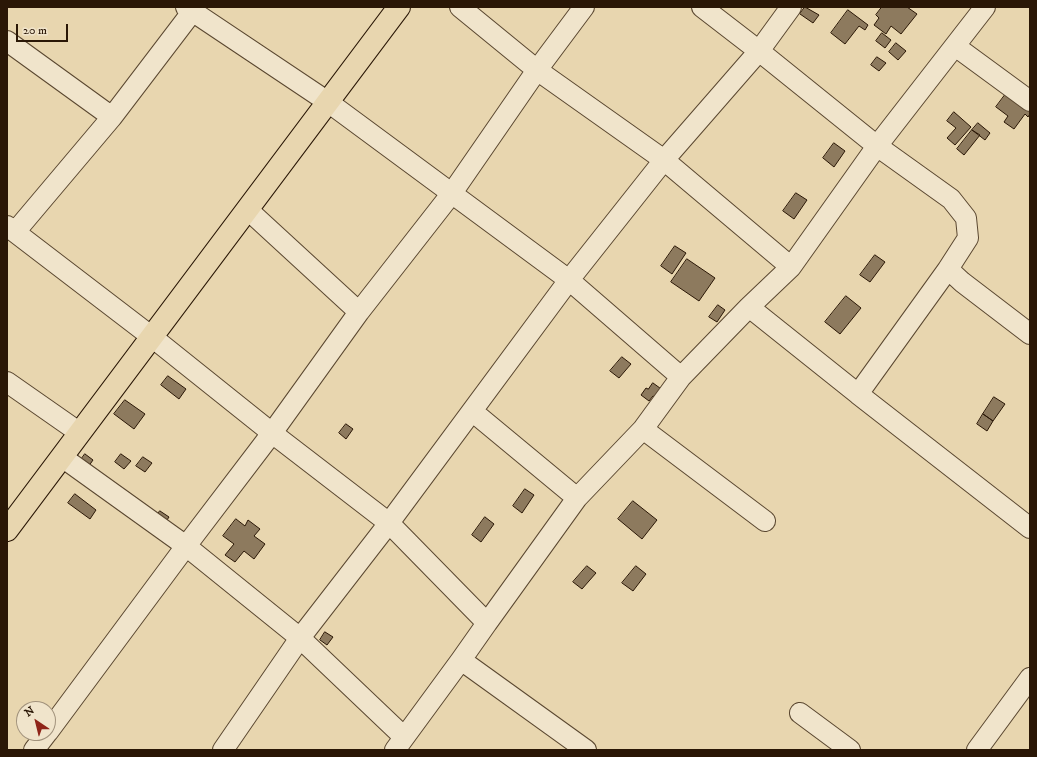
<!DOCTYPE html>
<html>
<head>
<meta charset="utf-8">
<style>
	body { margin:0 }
	#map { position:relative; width:1037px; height:757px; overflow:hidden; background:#e8d6af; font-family:"IM FELL DW Pica",serif }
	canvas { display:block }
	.frame { position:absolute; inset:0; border:8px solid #2a1706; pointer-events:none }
	.north { position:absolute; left:16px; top:701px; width:40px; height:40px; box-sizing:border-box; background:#f0e4cb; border:1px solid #a1927c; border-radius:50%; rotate:325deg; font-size:11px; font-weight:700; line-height:16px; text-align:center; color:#2a1706 }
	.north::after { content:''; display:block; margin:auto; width:14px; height:18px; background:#8f2418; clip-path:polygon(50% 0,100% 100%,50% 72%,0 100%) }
	.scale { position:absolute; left:16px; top:24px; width:52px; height:18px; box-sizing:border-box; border:2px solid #2a1706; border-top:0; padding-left:5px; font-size:12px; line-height:14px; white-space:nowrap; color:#2a1706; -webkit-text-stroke:3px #f0e4cb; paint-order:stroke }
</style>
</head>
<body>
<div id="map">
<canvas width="1037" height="757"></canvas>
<div class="frame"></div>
<div class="north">N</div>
<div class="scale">20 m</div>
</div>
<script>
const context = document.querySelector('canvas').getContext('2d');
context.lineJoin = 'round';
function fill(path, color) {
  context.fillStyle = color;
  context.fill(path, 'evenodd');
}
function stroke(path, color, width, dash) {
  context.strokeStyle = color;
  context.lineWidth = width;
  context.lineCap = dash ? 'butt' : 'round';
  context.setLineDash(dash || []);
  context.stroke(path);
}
const building = new Path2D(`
	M805 7 819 15 813 23 800 14Z
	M882 7H907L917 14 901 34 891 26 886 34 874 25 879 18 876 15Z
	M848 10 868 25 865 30 859 26 845 44 831 33Z
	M882 33 891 40 885 48 876 41Z
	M896 43 906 51 898 60 889 52Z
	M877 57 886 63 879 71 871 65Z
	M1008 91 1030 107V114L1028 117 1025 114 1014 129 1004 122 1008 116 996 107Z
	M954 112 971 127 955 145 947 138 956 128 947 121Z
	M978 123 990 133 985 140 972 130Z
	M972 130 980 135 964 155 957 149Z
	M834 143 845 151 834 167 823 158Z
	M796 193 807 200 794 219 783 211Z
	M675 246 686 253 672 274 661 266Z
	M875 255 885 262 870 282 860 275Z
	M687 259 715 278 699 301 671 282Z
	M846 296 861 308 840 334 825 322Z
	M718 305 725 310 717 322 709 317Z
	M622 357 631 364 619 378 610 371Z
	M168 376 186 389 179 399 161 385Z
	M653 383 664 391 658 399 653 396 649 401 641 395 646 388 648 389Z
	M994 397 1005 404 993 421 983 414Z
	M125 400 145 414 134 429 114 414Z
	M983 414 993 421 987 431 977 424Z
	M346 424 353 429 346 439 339 433Z
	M85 454 93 460 86 470 78 464Z
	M121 454 131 461 124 469 115 462Z
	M143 457 152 463 145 472 136 466Z
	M525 489 534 495 522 513 513 506Z
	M75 494 96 510 90 519 68 503Z
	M633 501 657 520 642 539 618 519Z
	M160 511 169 517 163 526 154 519Z
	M485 517 494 524 481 542 472 535Z
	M236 519 245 526 248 520 260 529 254 536 265 544 254 559 244 551 235 562 225 555 234 544 223 536Z
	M587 566 596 573 582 589 573 582Z
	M636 566 646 574 633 591 622 583Z
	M325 632 333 637 327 645 320 640Z`);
const minor = new Path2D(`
	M186 7 328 102 569 280 681 377
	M460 7 537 70 664 160 791 267
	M702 7 759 51 877 146 951 199 966 218 968 238 948 269 962 282 1030 334
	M7 41 112 117
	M955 46 1030 101
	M247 209 359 312
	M7 226 152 337 272 433 389 523 487 623 577 498 643 429 681 377 749 307 791 267 877 146 985 7
	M15 232 112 117 192 12
	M948 269 858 394 1030 528
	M749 307 858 394
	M7 382 80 433
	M472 411 577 498
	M643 429 765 521
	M62 457 186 546 300 638 404 737
	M461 660 586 750
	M800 713 850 750
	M48 732 186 546 272 433 359 312 452 193 537 70 584 7
	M34 750 47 733
	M223 750 300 638 389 523 569 280 664 160 759 51 791 7
	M395 750 461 660 487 623
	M977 750 1030 678`);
const major = new Path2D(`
	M7 530 399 7`);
fill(building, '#8d7a5e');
stroke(building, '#2a1706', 1);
stroke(minor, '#5a4730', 22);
stroke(major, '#2a1706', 24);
stroke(minor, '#f0e4cb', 20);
stroke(major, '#e8d6af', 22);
</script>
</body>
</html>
